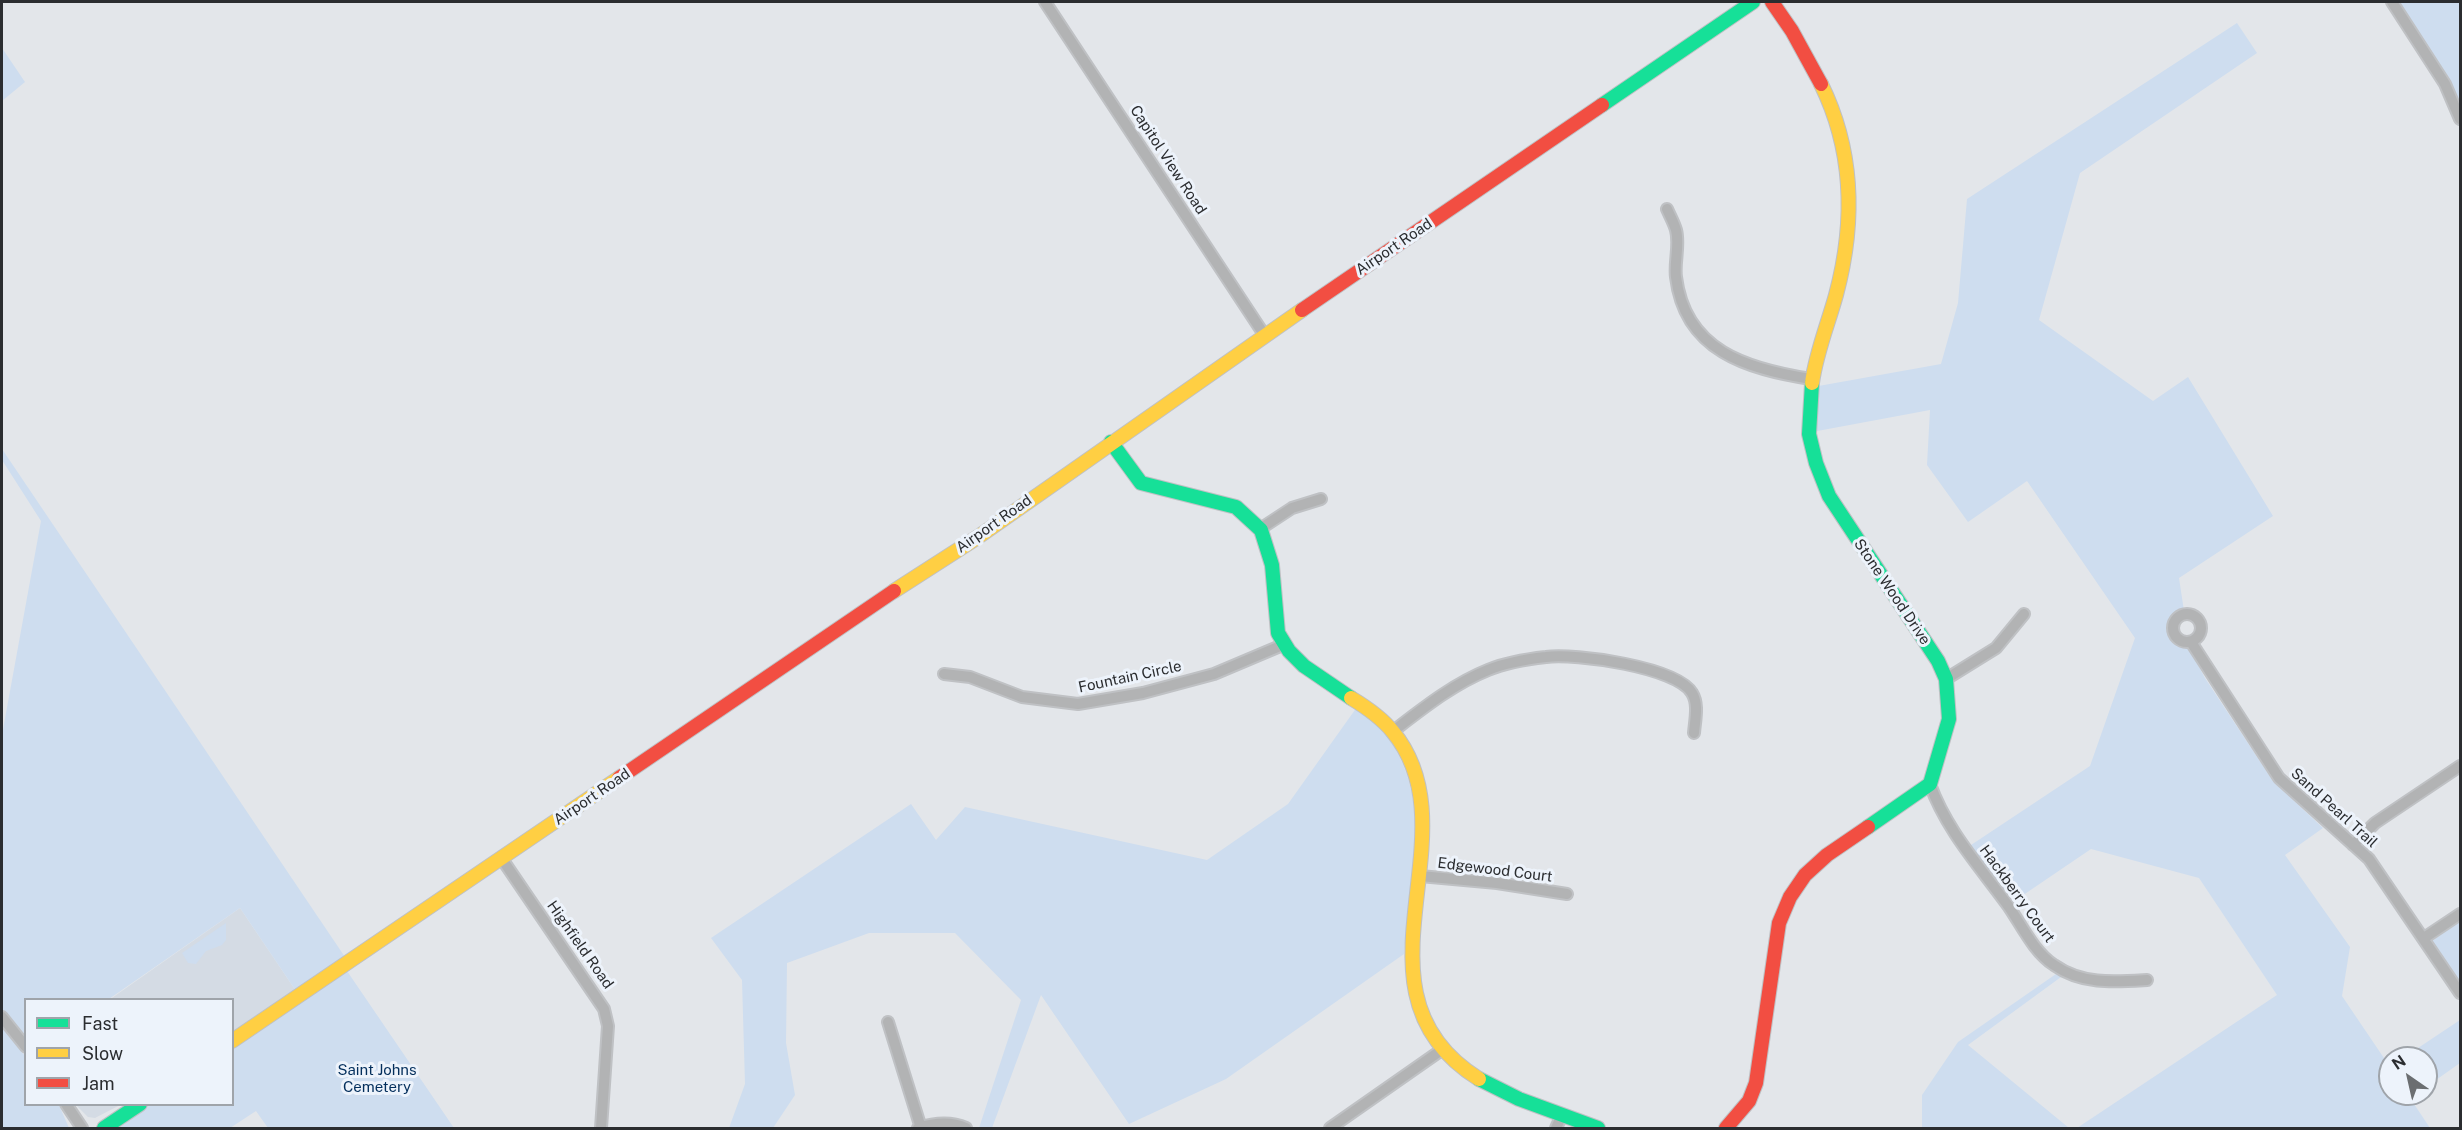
<!DOCTYPE html>
<html>
<head>
<meta charset="utf-8">
<style>
	body { margin:0 }
	#map { position:relative; width:2462px; height:1130px; overflow:hidden; background:#e3e6ea; font-family:"Public Sans",sans-serif }
	canvas { display:block }
	.frame { position:absolute; inset:0; border:3px solid #2b2d30; pointer-events:none }
	.legend { position:absolute; left:24px; top:998px; width:210px; height:108px; box-sizing:border-box; background:#edf3fb; border:2px solid #9fa4aa; margin:0; padding:8px 10px; list-style:none; font-size:18px; color:#2b2d30 }
	.legend li { display:flex; align-items:center; gap:12px; height:30px }
	.legend b { width:30px; border:2px solid #9fa4aa }
	.north { position:absolute; left:2378px; top:1046px; width:60px; height:60px; box-sizing:border-box; background:#edf3fb; border:2px solid #9fa4aa; border-radius:50%; rotate:326deg; font-size:16px; font-weight:700; line-height:24px; text-align:center; color:#2b2d30 }
	.north::after { content:''; display:block; margin:auto; width:21px; height:27px; background:#6b6e71; clip-path:polygon(50% 0,100% 100%,50% 72%,0 100%) }
</style>
</head>
<body>
<div id="map">
<canvas width="2462" height="1130"></canvas>
<div class="frame"></div>
<ul class="legend">
<li><b style="height:8px;background:#16e098"></b>Fast</li>
<li><b style="height:8px;background:#ffcf43"></b>Slow</li>
<li><b style="height:8px;background:#f24e42"></b>Jam</li>
</ul>
<div class="north">N</div>
</div>
<script>
const context = document.querySelector('canvas').getContext('2d');
context.lineJoin = 'round';
function fill(path, color) {
  context.fillStyle = color;
  context.fill(path, 'evenodd');
}
function stroke(path, color, width, dash) {
  context.strokeStyle = color;
  context.lineWidth = width;
  context.lineCap = dash ? 'butt' : 'round';
  context.setLineDash(dash || []);
  context.stroke(path);
}
function drawText(font, color, halo, rows, align = 'center') {
  context.font = font + ' "Public Sans",sans-serif';
  context.lineWidth = 6;
  context.setLineDash([]);
  context.textBaseline = 'middle';
  context.strokeStyle = halo;
  context.fillStyle = color;
  for (const [text, x, y, turn = 0] of rows) {
    context.save();
    context.translate(x, y);
    context.rotate((+turn || 0) * Math.PI / 180);
    context.textAlign = isNaN(turn) ? turn : align;
    if (halo) context.strokeText(text, 0, 0);
    context.fillText(text, 0, 0);
    context.restore();
  }
}
const built = new Path2D(`
	M240 908 296 991 233 1033 232 1000H109Z
	M76 1105H120L95 1118 88 1117Z`);
const green = new Path2D(`
	M2394 2H2460V110Z
	M2237 23 2257 53 2080 173 2039 320 2153 401 2188 377 2273 516 2179 578 2184 611 2173 617 2168 632 2173 642 2189 648 2205 678 2273 781 2323 828 2285 855 2350 947 2342 996 2390 1067V1094H2416L2410 1098 2430 1128H2077L2277 995 2199 878 2091 849 2010 904 1968 847 2090 766 2135 638 2027 481 1968 522 1927 465 1930 410 1812 432 1813 387 1941 364 1958 303 1967 199Z
	M2 48 25 82 2 101Z
	M2 449 345 957 296 991 240 908 109 999 26 1000 25 1041 2 1013V735L41 521 2 460Z
	M1357 707C1440 769 1414 866 1404 954L1226 1079 1129 1124 1041 995 992 1128H979L1021 1000 955 933H869L787 963 786 1043 795 1095 773 1128H729L745 1084 742 980 711 938 911 804 936 840 965 807 1207 860 1288 804Z
	M2460 919V986L2431 942Z
	M226 923V940L222 945 206 951 196 964 188 963 182 953Z
	M347 971 454 1128H268L256 1111 230 1128H119L148 1105 232 1104 233 1047Z
	M2056 974 2061 977 1968 1045 2069 1128H1922V1095L1958 1042Z
	M2460 1020V1063L2426 1087V1058H2403Z
	M2 1027 25 1056 26 1104 59 1105 69 1128H2Z`);
const street = new Path2D(`
	M1045 2 1265 336
	M2392 2 2445 84 2460 119
	M1667 209C1670 216 1674 223 1676 230 1680 245 1674 262 1676 277 1685 351 1747 369 1811 379
	M1260 529 1292 508 1321 499
	M2173 628a14 14 0 1 1 28 0a14 14 0 1 1-28 0Z
	M2191 642 2279 778 2369 859 2460 993
	M944 674 970 677 1022 697 1078 704 1143 693 1214 674 1285 644
	M1946 679 1996 648 2024 614
	M1392 732C1422 709 1453 684 1488 670 1505 663 1528 659 1546 657 1575 653 1677 667 1692 693 1699 704 1695 720 1694 733
	M1930 784C1946 830 1981 868 2009 907 2022 926 2034 952 2054 965 2082 985 2115 982 2147 980
	M2353 845 2375 823 2460 766
	M502 859 604 1009 608 1026 601 1128
	M1420 876 1497 883 1567 894
	M2424 938 2460 914
	M2 1017 26 1047
	M888 1022 921 1128
	M66 1104 82 1128
	M918 1128C934 1123 950 1121 966 1128
	M1330 1128 1443 1049
	M1556 1128 1562 1115`);
const fast = new Path2D(`
	M1602 105 1753 2
	M1812 383 1809 434 1816 463 1829 496 1938 661 1946 679 1949 719 1930 784 1868 827
	M1111 442 1141 483 1236 507 1261 530 1272 565 1278 633 1289 651 1304 666 1351 698
	M1479 1079 1519 1099 1598 1128
	M104 1128 140 1104`);
const slow = new Path2D(`
	M1812 383C1816 353 1828 324 1836 295 1855 224 1854 151 1821 84
	M894 591 978 537 1302 310
	M1351 698C1366 707 1382 718 1393 732 1477 835 1339 992 1479 1079
	M232 1041 619 778`);
const jam = new Path2D(`
	M1772 2 1792 31 1821 84
	M1302 310 1602 105
	M619 778 894 591
	M1726 1128 1749 1101 1756 1083 1779 923 1790 897 1805 875 1827 855 1868 827`);
const streetNames = [
	["Capitol View Road",1168,160,57],
	["Airport Road",1394,247,-34],
	["Airport Road",994,524,-35],
	["Stone Wood Drive",1892,592,56],
	["Fountain Circle",1130,677,-12],
	["Airport Road",592,797,-34],
	["Sand Pearl Trail",2334,808,42],
	["Edgewood Court",1495,870,7],
	["Hackberry Court",2017,894,54],
	["Highfield Road",580,945,55]
];
const parkNames = [
	["Saint Johns",377,1070],
	["Cemetery",377,1087]
];
fill(built, '#d4dbe4');
fill(green, '#ceddef');
stroke(street, '#bfc1c4', 14);
stroke(fast, '#bfc1c4', 16);
stroke(slow, '#bfc1c4', 16);
stroke(jam, '#bfc1c4', 16);
stroke(street, '#b2b3b4', 10);
stroke(fast, '#16e098', 14);
stroke(slow, '#ffcf43', 14);
stroke(jam, '#f24e42', 14);
drawText('15px', '#2b2d30', '#edf3fb', streetNames);
drawText('15px', '#042f5c', '#edf3fb', parkNames);
</script>
</body>
</html>
